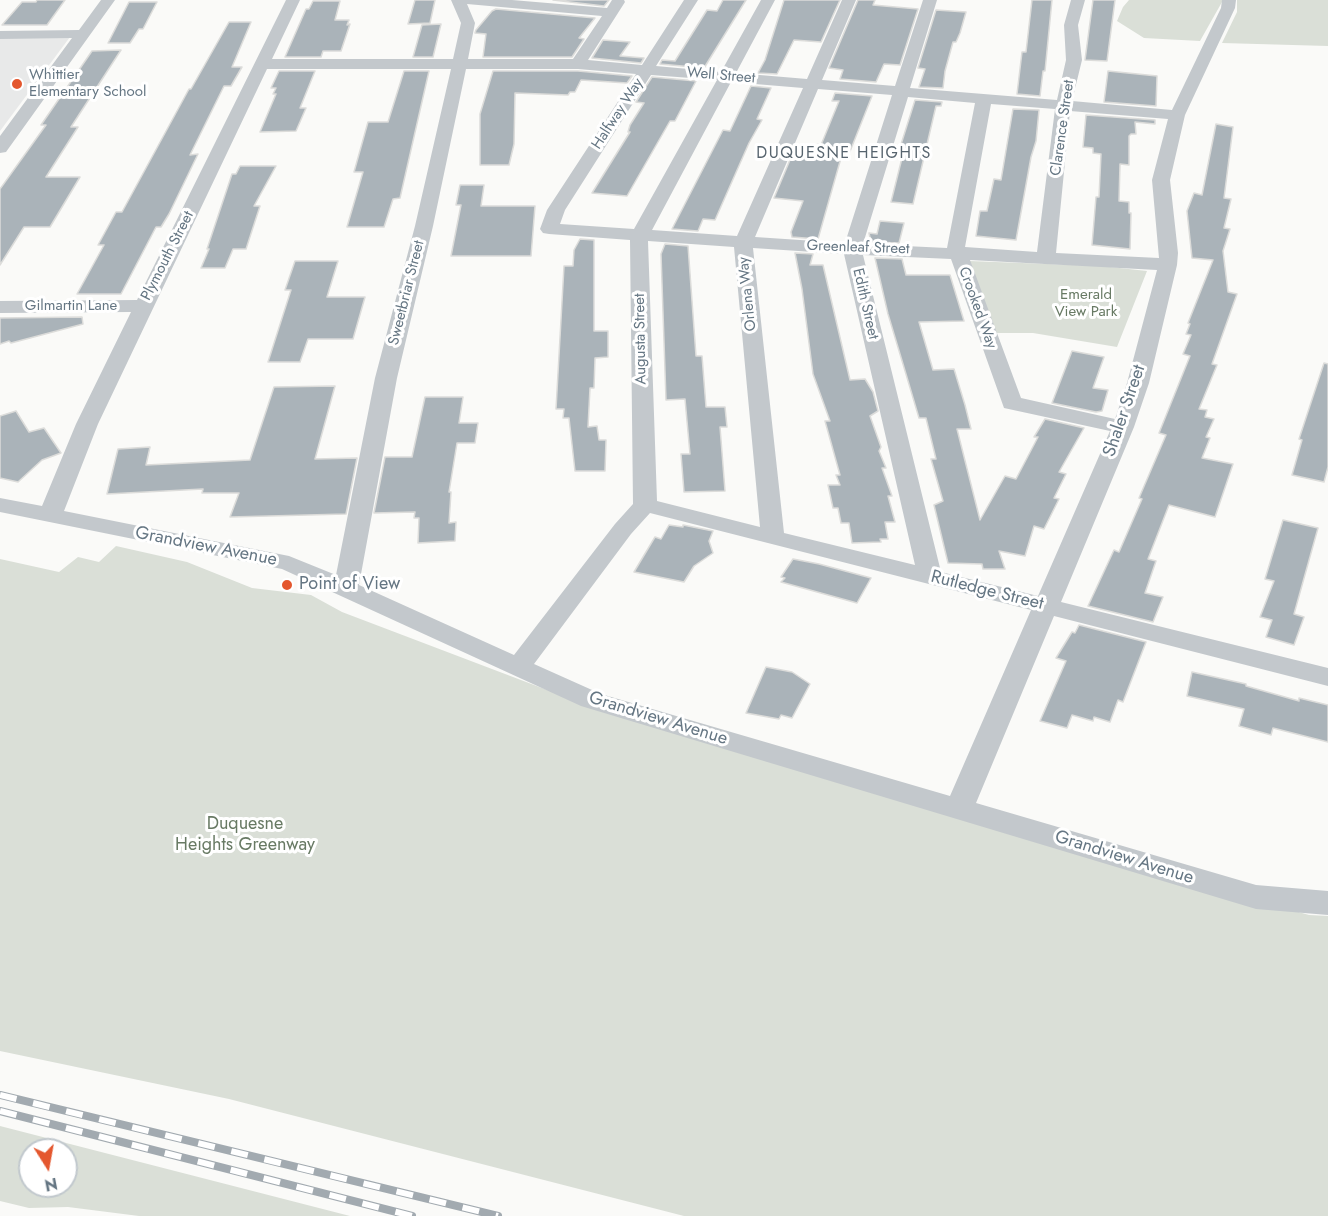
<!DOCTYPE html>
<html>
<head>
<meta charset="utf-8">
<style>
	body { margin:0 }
	#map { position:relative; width:1328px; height:1216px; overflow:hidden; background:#fafaf8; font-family:Jost,sans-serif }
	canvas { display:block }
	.north { position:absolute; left:18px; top:1138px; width:60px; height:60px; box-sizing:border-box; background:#fff; border:2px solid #c1c8cd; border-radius:50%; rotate:169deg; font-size:16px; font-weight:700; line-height:24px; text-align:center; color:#657683 }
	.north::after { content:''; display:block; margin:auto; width:21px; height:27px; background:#e4572e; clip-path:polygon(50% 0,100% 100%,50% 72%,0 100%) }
</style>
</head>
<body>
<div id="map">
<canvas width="1328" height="1216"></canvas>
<div class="north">N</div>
</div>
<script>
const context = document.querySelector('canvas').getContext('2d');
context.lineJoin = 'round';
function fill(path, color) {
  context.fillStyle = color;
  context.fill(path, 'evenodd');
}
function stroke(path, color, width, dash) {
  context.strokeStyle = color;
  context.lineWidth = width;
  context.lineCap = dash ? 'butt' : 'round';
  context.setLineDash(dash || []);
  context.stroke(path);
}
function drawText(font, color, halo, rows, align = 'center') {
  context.font = font + ' Jost,sans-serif';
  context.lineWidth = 6;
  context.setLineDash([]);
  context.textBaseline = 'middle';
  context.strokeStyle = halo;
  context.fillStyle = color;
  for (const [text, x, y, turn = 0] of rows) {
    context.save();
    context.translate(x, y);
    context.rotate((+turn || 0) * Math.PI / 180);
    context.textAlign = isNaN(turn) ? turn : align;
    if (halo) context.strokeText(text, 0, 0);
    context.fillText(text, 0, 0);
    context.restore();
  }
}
const built = new Path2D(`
	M70 37 0 131V38Z`);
const green = new Path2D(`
	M1129 0H1222V2L1200 41 1144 38 1117 21 1123 7Z
	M1237 0H1328V46L1222 43 1237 12Z
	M969 261 1101 266 1147 271 1117 347 1033 333H994Z
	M116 546 187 562 252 588 311 595 342 612 613 715 1309 915 1328 916V1216H684L229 1099 0 1051V559L59 572 78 557 99 562Z
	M0 1126 350 1216H139L68 1207 29 1208 0 1201ZM30 1150H66V1186H30Z`);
const building = new Path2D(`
	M37 0H65L47 25H2L22 2H36Z
	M415 0H435L430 23 408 24Z
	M553 0H609L604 6Z
	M723 0H746L704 68 660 64 662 60 675 61 707 10 717 11Z
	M784 0H840L821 42 794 40 777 74 758 73 765 60Z
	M858 0H875L873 5 918 9 900 65 884 64 876 82 840 79 843 70 829 68Z
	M1032 0H1052L1045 71H1043L1040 96 1017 94 1022 52H1026Z
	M1093 0H1115L1107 61 1085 60Z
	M313 1H340L335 20H349L347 25 350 24 341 51H323L321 57H285L306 9H309Z
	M129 2H157L143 29H139L130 43H108Z
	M496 9 595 18 579 38 584 39 572 57H483L486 34 475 33 476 30 492 11Z
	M936 10 966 12 960 33 956 42H953L945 71 943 88 919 87 925 69 918 68Z
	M229 22H251L232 67H242L231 86H224L190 155 198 154 169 214 161 227H156L121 294H77L104 245H98L116 212H122L189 89H191Z
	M441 24 433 57H413L422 25Z
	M603 40 630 42 620 56 644 58 641 63 592 58Z
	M121 50 71 127H78L46 177H80L50 227H24L0 265V189L46 125H41L92 51Z
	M279 71H315L300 108H306L296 131 260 132 276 94H273L276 88H271Z
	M404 71H429L400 198 393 199 384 227H347L363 172H354L368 122H388Z
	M493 71H578L632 76 627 83 581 80 575 92H570L568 95 515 93 514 144 509 165H480V114Z
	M1108 71 1157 76 1156 106 1104 102Z
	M652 77 696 81 675 121H670L627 196 592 193 630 132H628L630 125 644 103 636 102Z
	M751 86 771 88 757 119 762 120 749 143 715 220 703 219 698 231 672 229 723 130 730 131Z
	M835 93 872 96 847 159 841 158 818 239 792 237 791 232 803 201 774 198 795 148 817 150 818 144 821 145 839 101H832Z
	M915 100 942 102 941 106H936L913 204 891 202 903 154H898Z
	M1013 109 1039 110 1036 141 1031 157 1016 240 976 236 980 211H987L994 179 1001 180Z
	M1086 115 1155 120V124L1135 122 1136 134H1131L1129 136V165L1120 164 1119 201 1129 202V213H1131L1130 249 1092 245 1096 197H1099L1101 154 1093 153V148L1083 147Z
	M1216 124 1233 127 1224 198 1231 199 1224 228 1230 229 1223 251 1228 292 1237 294 1212 364 1217 365 1199 409 1207 410 1205 417 1214 419 1206 437 1210 438 1202 458 1233 464 1215 517 1169 505 1148 559 1156 561 1145 593 1163 597 1153 622 1088 606 1114 550 1119 552 1142 499 1139 498 1166 435 1159 433 1190 356 1183 354 1191 335 1186 334 1190 324 1188 323 1213 260 1192 258 1187 211 1194 193 1202 195Z
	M240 166H276L254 206H260L246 249H233L225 268H201L209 249H207L232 174H236Z
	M460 185H484L481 206H535L531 256H451L461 205H456Z
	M880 221 904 223 899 243 871 242 869 233 877 234Z
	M580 239 594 240V331H608V357L595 358 594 388H590L588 427 597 426 599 440H606L605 471H575L569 418H563L564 409H556L564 266H573L574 250Z
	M665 244 688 246 696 356H702L706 407H725L727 427H720L725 491 684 492 681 454H690L685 399 666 400 661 254Z
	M795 253 813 254 810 265H823L850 380 865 379 873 392 878 411 870 416 881 447 879 451 886 468H882L892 496H888L895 522H885L888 539H880L881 542 852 543 849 523H841L838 508H833L828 485H840L836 475H840L825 421H830L813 374 802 289Z
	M875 258 902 259 906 275H950L964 321 919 322 933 370 954 369 965 405 971 429H957L980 520 1005 476 1016 479 1038 437H1034L1045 419 1084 428 1059 472 1066 474 1054 498 1059 499 1044 529 1034 526 1025 556 999 551 1005 569H983L982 564 948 563 934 505 943 501 931 459H936L926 418H919L903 364 888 314Z
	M295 261H338L327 297H365L353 339H308L300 362H268L291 290H285Z
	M82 317 83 324 11 343 9 341 0 344V318Z
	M1072 351 1104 357 1093 388 1108 390 1102 411 1096 412 1052 403Z
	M1324 363 1328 364V467L1324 482 1292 475 1302 440 1299 439Z
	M335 386 315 459 357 458 346 514 230 517 239 493H202L203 489 107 494 118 449 150 447 146 465 250 460 274 387Z
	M425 397H463L459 423H478L475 443H457L449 492H451L449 523 456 522 455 541 418 543 419 518H414L415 512 374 513 385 457H412Z
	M16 411 29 432 44 428 61 453 42 460 18 482 0 478V416Z
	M1283 520 1318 528 1294 614 1304 617 1294 645 1266 637 1272 620 1260 617 1274 581 1265 579Z
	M669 525 683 527V525L713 531 709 541 713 553 694 566 684 582 634 572 655 537 661 539Z
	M793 559 819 564 871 578 857 603 781 582 785 578 781 577Z
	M1079 625 1146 642 1123 702 1118 700 1110 722 1094 717 1093 721 1072 715 1067 728 1040 721 1066 661 1056 658 1072 632 1075 633Z
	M766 667 792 672 810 684 792 718 781 715 779 719 746 713Z
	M1192 672 1246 684V686L1299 701V698L1328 705V742L1273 728 1271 735 1239 726 1244 709 1187 696Z`);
const minor = new Path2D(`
	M101 0H115L6 152 0 153V136L72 38 0 39V31L79 30Z
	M286 0H300L272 59H453L461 23 451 0H512L607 8 612 0H624L625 2 588 60 642 65 684 0H698L656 66 721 72 761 0H775L736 73 807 79 842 0H856L822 80 895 86 923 0H937L910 88 1057 100 1066 60 1064 25 1071 0H1085L1078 25 1082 60 1072 101 1172 110 1221 8 1222 0H1236L1235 8 1185 115 1170 180 1178 253 1177 265 1149 383 1134 427 1061 602 1328 668V686L1054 616 976 803 1256 885 1328 891V915L1256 909 581 706 282 569 0 512V498L42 506 76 424 131 312 0 313V301L137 300ZM467 4 602 16 573 59H468L475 23ZM267 69H451L415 226 375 378 336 575 289 556 64 511 98 424ZM466 69H578L636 74 547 210 540 229 543 233 549 234 630 240 633 504 615 524 514 655 359 585 397 378 433 226ZM651 75 717 80 634 229 560 224 565 210ZM731 82 803 88 737 236 652 230ZM818 89 892 95 845 243 755 237ZM908 97 975 103 947 248 863 244ZM991 104 1055 109 1037 252 965 247ZM1070 111 1168 119 1152 180 1159 258 1056 253ZM648 241 734 247 760 527 657 501ZM753 248 844 254 915 565 784 533ZM863 255 951 259 1004 408 1110 431 1038 596 941 572ZM970 260 1157 270 1127 383 1115 419 1021 398ZM650 513 1031 610 950 796 601 694 534 664 631 534Z`);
const rail = new Path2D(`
	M0 1095 498 1216
	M0 1111 412 1216`);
const markers = [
	[17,84,6,"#e4572e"],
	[287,585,6,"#e4572e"]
];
const farPoinames = [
	["Whittier",29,75],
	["Elementary School",29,92]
];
const farStreetnames = [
	["Well Street",721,76,5],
	["Halfway Way",618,114,-57],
	["Clarence Street",1063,128,-82],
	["Greenleaf Street",858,248,2],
	["Plymouth Street",168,256,-63],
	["Sweetbriar Street",407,293,-76],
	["Orlena Way",748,294,-96],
	["Edith Street",865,304,77],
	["Gilmartin Lane",71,306],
	["Crooked Way",977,308,70],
	["Augusta Street",641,339,-91]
];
const farParknames = [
	["Emerald",1086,295],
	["View Park",1086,312]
];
const farNeighbourhoodnames = [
	["DUQUESNE HEIGHTS",844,154]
];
const streetNames = [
	["Shaler Street",1125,411,-71],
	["Grandview Avenue",206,547,11],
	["Rutledge Street",987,591,14],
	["Grandview Avenue",658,719,17],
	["Grandview Avenue",1124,858,17]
];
const poiNames = [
	["Point of View",299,585]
];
const parkNames = [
	["Duquesne",245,825],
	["Heights Greenway",245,846]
];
fill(built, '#e8e9e9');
fill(green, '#dadfd7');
fill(building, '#aab3b9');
stroke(building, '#dcdcda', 1.5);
fill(minor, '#c3c8cc');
stroke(rail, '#a2aab0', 8);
stroke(rail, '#fff', 6, [17]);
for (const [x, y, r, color] of markers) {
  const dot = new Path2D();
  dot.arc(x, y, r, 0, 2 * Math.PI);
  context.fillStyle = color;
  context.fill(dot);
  stroke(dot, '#fff', 2);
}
drawText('15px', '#657683', '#fff', farPoinames, 'left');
drawText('15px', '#657683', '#fff', farStreetnames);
drawText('15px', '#687a64', '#fff', farParknames);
context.letterSpacing = '1.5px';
drawText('16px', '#57646e', '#fff', farNeighbourhoodnames);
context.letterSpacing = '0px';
drawText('18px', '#657683', '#fff', streetNames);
drawText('18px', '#657683', '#fff', poiNames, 'left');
drawText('18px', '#687a64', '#fff', parkNames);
</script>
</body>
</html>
